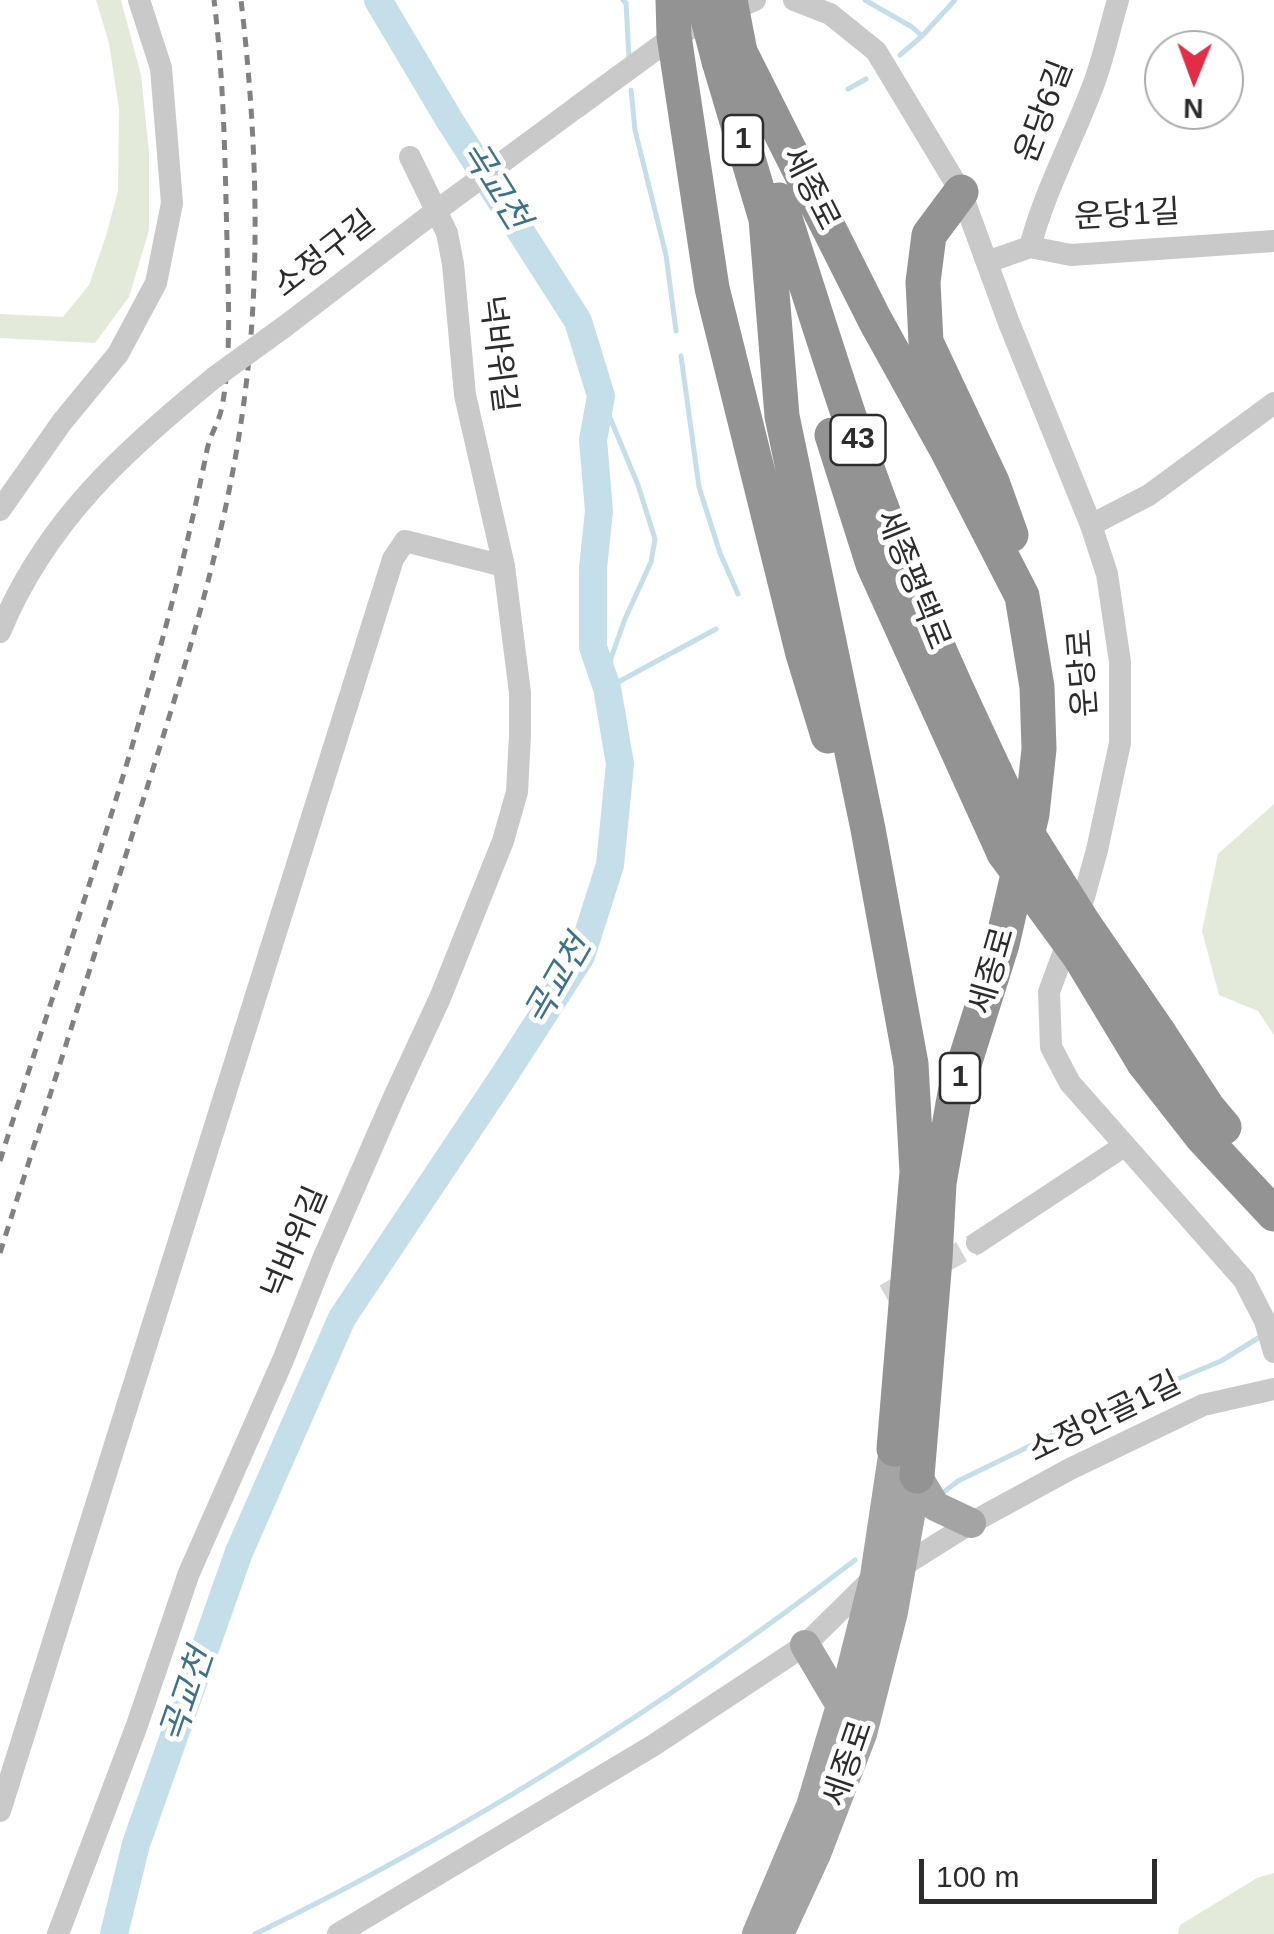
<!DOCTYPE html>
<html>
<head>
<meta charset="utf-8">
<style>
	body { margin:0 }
	#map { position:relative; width:1274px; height:1934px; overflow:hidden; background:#fff; font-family:Helvetica,sans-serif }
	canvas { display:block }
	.north { position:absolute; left:1144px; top:30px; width:100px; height:100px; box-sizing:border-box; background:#fff; border:2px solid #ababab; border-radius:50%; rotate:181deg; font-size:28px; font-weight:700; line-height:40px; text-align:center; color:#2c2c2c }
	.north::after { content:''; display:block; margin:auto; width:35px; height:45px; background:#e42c46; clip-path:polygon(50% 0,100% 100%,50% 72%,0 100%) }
	.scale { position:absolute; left:919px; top:1859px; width:238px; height:45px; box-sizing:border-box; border:5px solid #2c2c2c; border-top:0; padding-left:12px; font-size:30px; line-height:35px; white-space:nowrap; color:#2c2c2c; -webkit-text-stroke:8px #fff; paint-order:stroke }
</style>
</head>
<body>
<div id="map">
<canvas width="1274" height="1934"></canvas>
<div class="north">N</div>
<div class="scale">100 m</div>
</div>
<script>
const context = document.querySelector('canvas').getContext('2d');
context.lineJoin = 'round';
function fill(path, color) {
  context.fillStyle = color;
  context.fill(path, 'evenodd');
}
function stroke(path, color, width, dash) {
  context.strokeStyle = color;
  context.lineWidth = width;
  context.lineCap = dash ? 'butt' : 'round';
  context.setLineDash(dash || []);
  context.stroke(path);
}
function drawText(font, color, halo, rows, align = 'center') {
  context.font = font + ' Helvetica,"Noto Sans KR",sans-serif';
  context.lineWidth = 10;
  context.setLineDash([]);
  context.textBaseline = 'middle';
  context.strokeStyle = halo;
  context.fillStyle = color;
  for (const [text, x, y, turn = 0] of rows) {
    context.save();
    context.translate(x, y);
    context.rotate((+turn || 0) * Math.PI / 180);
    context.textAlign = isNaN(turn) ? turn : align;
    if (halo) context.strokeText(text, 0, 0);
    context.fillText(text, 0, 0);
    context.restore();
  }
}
const green = new Path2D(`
	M96 0H121L141 75 149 152V230L129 297 95 343 0 338V314L63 317 89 285 106 236 118 191 119 109 109 43Z
	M1274 804V1035L1258 1011 1219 995 1202 931 1218 854Z
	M1274 1873V1934H1178L1180 1925 1257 1878Z`);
const stream = new Path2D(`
	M623 0 626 3 629 58
	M865 0 912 27 922 36 900 55
	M922 36 955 0
	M848 89 866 79
	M631 90 635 130 666 255 676 331
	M681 356 699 487 720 553 738 594
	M601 396 638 485 655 539 651 562 625 619 611 658 607 688
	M607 688 716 629
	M945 1491 958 1481 1106 1409 1221 1361 1263 1335
	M255 1934C467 1831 669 1703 855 1560`);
const river = new Path2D(`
	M114 1934 136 1844 239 1552 342 1318 503 1077 581 956 610 865 620 764 607 688 593 647V568L599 511 593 440 601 396 578 321 450 121 378 0`);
const minorTunnel = new Path2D(`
	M885 1295 977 1243`);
const minor = new Path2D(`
	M794 0 830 14 876 51 961 192 1009 323 1091 525 1107 574 1120 662V743L1097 850 1084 897 1049 992 1051 1047 1070 1083 1244 1280 1265 1321 1274 1352
	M577 107 674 36 755 0
	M1030 247C1044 193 1071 143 1091 91 1103 62 1109 30 1118 0
	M987 262 1030 247 1071 255 1274 241
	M284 327 428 217
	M0 510 62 422 118 354 156 283 172 203 161 68 139 0
	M1091 525 1149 495 1274 403
	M0 632C45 522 125 450 215 377
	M977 1243 1124 1146
	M0 1811 393 559 405 541 504 566 465 395 453 264 447 233 410 157
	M58 1934 136 1728 189 1573 283 1360 323 1259 394 1097 440 998 503 841 517 792 520 735V693L504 566
	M338 1934 654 1745 805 1645 875 1576 901 1567 971 1523 1070 1469 1203 1405 1274 1389`);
const major = new Path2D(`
	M917 1476 935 1506 971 1523
	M805 1645 841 1706
	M757 1934 811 1806 851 1672 875 1576 894 1449
	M779 1934 816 1854 862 1734 893 1612 917 1476`);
const highway = new Path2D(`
	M673 0 674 36 712 288 803 654 828 736
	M740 52 875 320 947 450 1022 596 1037 687 1039 749 1032 814 1002 944 955 1093 939 1183 935 1259 917 1476
	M719 61 766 219 782 416 868 829 911 1064 917 1172 894 1449
	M961 192 929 235 923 282 926 342 992 482 1011 535
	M779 200C817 317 852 434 897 548 932 639 974 727 1015 814
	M832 435 873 564 1004 853
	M1159 1033 1208 1108 1224 1127
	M1144 1063 1202 1137 1274 1214`);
const rail = new Path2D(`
	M0 1161C74 926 159 692 207 450 210 435 219 422 222 407 232 353 228 296 227 241 225 161 224 80 214 0
	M0 1253C45 1111 90 969 135 826 177 692 222 556 242 416 262 279 257 137 241 0`);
const minorBridge = new Path2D(`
	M428 217 577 107
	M215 377 284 327`);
const highwayBridge = new Path2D(`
	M703 0 719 61
	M730 0 740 52
	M1015 814 1084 924 1159 1033
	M1004 853 1080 957 1144 1063`);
const shields = [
	[743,140,40],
	[858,440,55],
	[960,1078,40]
];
const shieldNames = [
	["1",743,140],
	["43",858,440],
	["1",960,1078]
];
const streetNames = [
	["운당6길",1045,112,-69],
	["세종로",810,189,63],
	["운당1길",1127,216,-3],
	["소정구길",325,255,-38],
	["넉바위길",497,354,83],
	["세종평택로",912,580,68],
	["운당로",1084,673,-94],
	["세종로",993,971,-74],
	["넉바위길",296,1243,-67],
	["소정안골1길",1105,1418,-26],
	["세종로",849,1764,-71]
];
const waterNames = [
	["곡교천",494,186,58],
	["곡교천",559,981,-60],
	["곡교천",188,1696,-71]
];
fill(green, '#e3ead9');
stroke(stream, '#c4deea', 5);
stroke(river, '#c4deea', 28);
stroke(minorTunnel, '#d5d5d5', 22, [22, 11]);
stroke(minor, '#c9c9c9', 22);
stroke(major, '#a4a4a4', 30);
stroke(highway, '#939393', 35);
stroke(rail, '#818181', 5, [10, 8]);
stroke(minorBridge, '#c9c9c9', 22);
stroke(highwayBridge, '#939393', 35);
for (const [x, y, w] of shields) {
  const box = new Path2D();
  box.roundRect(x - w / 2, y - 25, w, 50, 8);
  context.fillStyle = '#fff';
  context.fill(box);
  stroke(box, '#2c2c2c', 2.5);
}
drawText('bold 30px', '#2c2c2c', null, shieldNames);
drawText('32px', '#2c2c2c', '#fff', streetNames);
drawText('italic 35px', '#3b728d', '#fff', waterNames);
</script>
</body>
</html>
